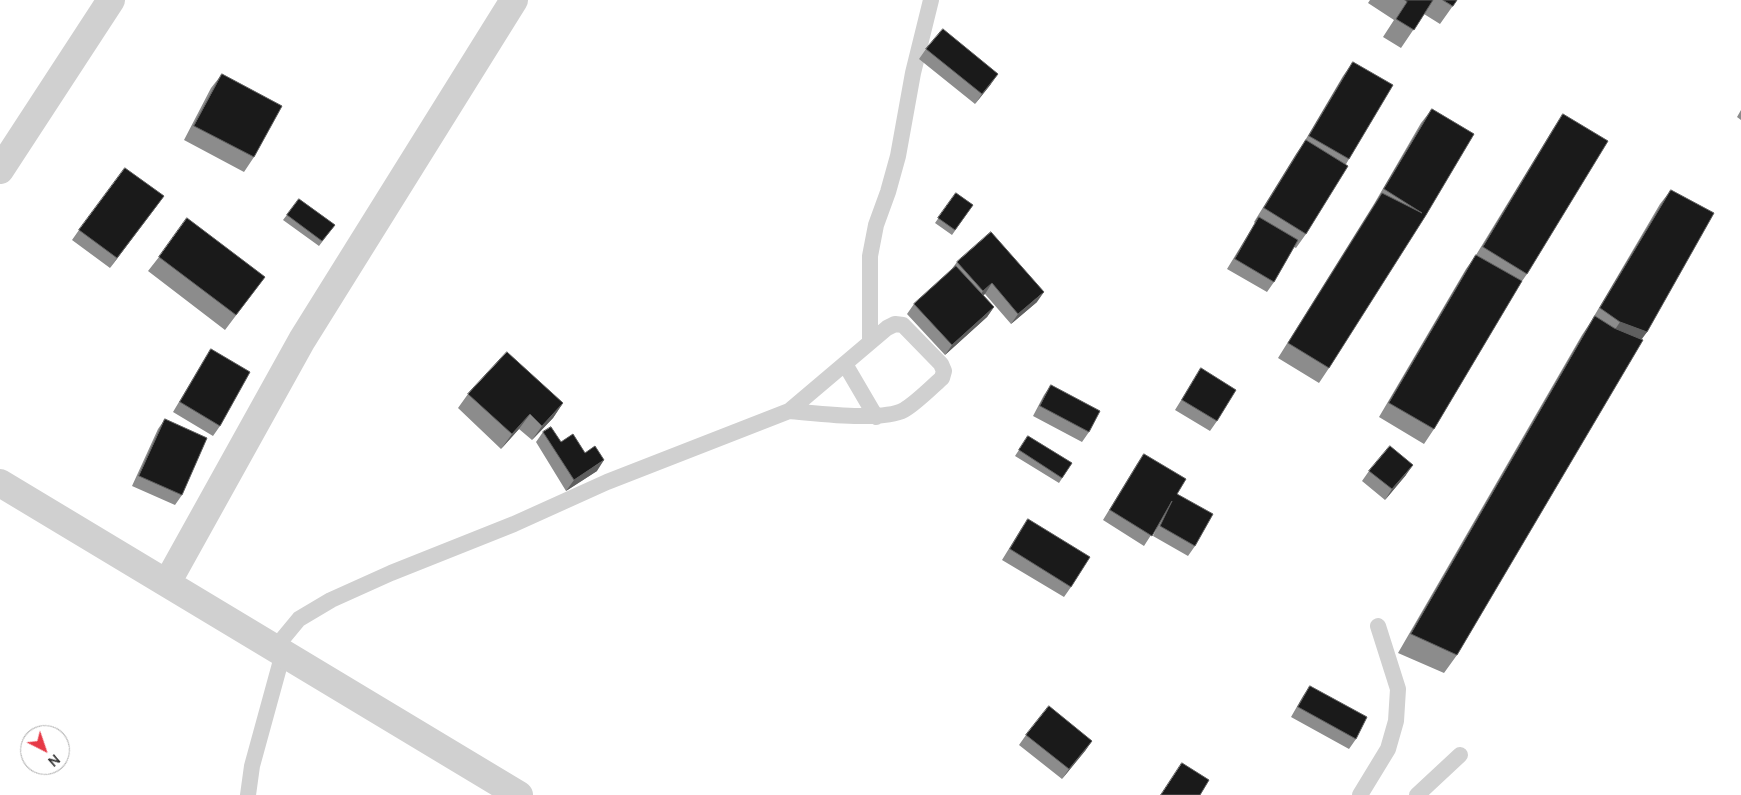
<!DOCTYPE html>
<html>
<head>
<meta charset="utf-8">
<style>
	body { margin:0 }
	#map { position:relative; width:1741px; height:795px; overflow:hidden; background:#fff; font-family:Manrope,sans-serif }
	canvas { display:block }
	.north { position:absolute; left:20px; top:725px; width:50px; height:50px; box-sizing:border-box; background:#fff; border:1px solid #adadad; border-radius:50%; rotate:139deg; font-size:14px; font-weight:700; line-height:20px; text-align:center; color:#333 }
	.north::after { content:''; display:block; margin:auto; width:18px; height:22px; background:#e63946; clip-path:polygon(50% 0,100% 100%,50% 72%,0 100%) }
</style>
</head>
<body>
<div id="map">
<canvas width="1741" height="795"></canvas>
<div class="north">N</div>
</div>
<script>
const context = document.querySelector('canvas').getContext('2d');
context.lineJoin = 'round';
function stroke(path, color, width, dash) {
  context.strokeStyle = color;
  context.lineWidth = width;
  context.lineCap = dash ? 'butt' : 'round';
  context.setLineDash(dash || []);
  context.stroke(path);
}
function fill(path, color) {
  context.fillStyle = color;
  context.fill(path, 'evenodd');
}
const lane = new Path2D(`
	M870 342V256L876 225 888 192 898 156 913 73 931 0
	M845 364 876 417
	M275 648 299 619 331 600 391 573 514 524 607 482 789 411 887 328 895 324 903 325 941 364 944 371 942 378C932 387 915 404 904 410 882 422 816 413 789 411
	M248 795 252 766 283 653
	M1360 795 1388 749 1396 721 1398 689 1378 626
	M1417 795 1460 755`);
const street = new Path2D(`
	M0 170 111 0
	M0 483 519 795
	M167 583 302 340 514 0`);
const wall = new Path2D(`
	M1370 0H1457L1440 24 1424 14 1401 48 1383 37 1394 20 1368 3Z
	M926 49 991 84 975 104 919 59Z
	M1353 62 1349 159 1306 234 1296 248 1294 247 1274 282 1267 292 1227 269 1255 223 1254 222 1296 154 1303 144 1343 76Z
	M222 74 254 157 244 172 184 140 211 88Z
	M1432 109 1474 134 1329 368 1319 383 1278 358 1374 204 1421 123Z
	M1741 110V120L1737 117Z
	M1563 114 1527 274 1520 284 1434 429 1424 444 1379 417 1466 269 1476 255 1553 129Z
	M1671 190 1647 332 1642 339 1457 655 1444 673 1398 653 1582 335 1590 323 1660 204Z
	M956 193 973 205 952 235 935 223Z
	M164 196 110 268 72 240 79 230Z
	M299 199 335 225 319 246 283 220Z
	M159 257 265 277 225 330 148 271Z
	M957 262 1037 302 1011 324 985 294 983 295 994 307 987 317 945 355 907 314 914 304 951 270Z
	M211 349 220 426 213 436 173 412 204 360Z
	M1201 368 1217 421 1210 431 1175 410Z
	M1051 385 1089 432 1082 442 1033 416 1044 395Z
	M468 394 563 403 553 418 532 440 519 429 501 449 458 408Z
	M165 419 182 495 175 505 132 486 158 429Z
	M543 432 561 442 585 453 597 471 566 491 536 442Z
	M1028 436 1072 463 1059 483 1015 456Z
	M1144 454 1177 494 1195 546 1188 556 1153 536 1160 521 1144 546 1103 520 1137 464Z
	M1369 471 1406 475 1385 500 1362 481Z
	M1028 519 1071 587 1064 597 1002 560 1021 529Z
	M1310 686 1356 739 1349 749 1291 717 1303 696Z
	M1026 735 1092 741 1085 751 1062 779 1019 745Z`);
const shadedWall = new Path2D(`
	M998 74 991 84 975 104 982 94Z
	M164 196 156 207 110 268 117 258Z
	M992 283 985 294 976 301 983 291Z
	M1044 292 1037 302 1011 324 1018 314Z
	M994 307 987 317 945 355 952 345Z
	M1620 322 1647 332 1636 346 1610 337Z
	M563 403 553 418 532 440 542 426Z
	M530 414 519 429 501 449 512 434Z
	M604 460 597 471 566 491 574 480Z
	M1413 465 1406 475 1385 500 1392 489Z
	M1092 741 1085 751 1062 779 1069 769Z`);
const building = new Path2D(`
	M1405 0H1433L1414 30 1396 19 1407 2Z
	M1443 0H1457L1453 6Z
	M943 29 998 74 982 94 926 49Z
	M1353 62 1393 85 1349 159 1309 136Z
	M222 74 282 106 254 157 194 126Z
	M1432 109 1474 134 1426 215 1329 368 1288 343 1382 193 1422 213 1384 189Z
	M1563 114 1608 141 1527 274 1483 247Z
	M1306 140 1348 166 1306 234 1264 208Z
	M125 168 164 196 117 258 79 230Z
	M1671 190 1714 213 1647 332 1620 322 1600 308Z
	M956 193 973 205 955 230 938 218Z
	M299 199 335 225 322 241 287 215Z
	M1259 217 1298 240 1274 282 1235 259Z
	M187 218 265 277 236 315 159 257Z
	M991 232 1044 292 1018 314 992 283 983 291 957 262Z
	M1476 255 1522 281 1434 429 1389 403Z
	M956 266 994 307 952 345 914 304Z
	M1595 316 1614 328 1643 340 1457 655 1411 634Z
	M211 349 250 372 220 426 180 402Z
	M507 352 563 403 542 426 530 414 512 434 468 394Z
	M1201 368 1236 390 1217 421 1182 400Z
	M1051 385 1100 411 1089 432 1040 406Z
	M165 419 207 438 182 495 139 476Z
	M551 427 561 442 573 434 585 453 595 446 604 460 574 480 543 432Z
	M1028 436 1072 463 1062 478 1019 450Z
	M1390 446 1413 465 1392 489 1369 471Z
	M1144 454 1186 479 1177 494 1213 514 1195 546 1160 526 1172 501 1152 536 1110 510Z
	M1028 519 1090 557 1071 587 1010 549Z
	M1310 686 1367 717 1356 739 1298 707Z
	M1049 706 1092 741 1069 769 1026 735Z
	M1182 763 1209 780 1200 795H1161Z`);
stroke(lane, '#d0d0d0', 16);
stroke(street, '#d0d0d0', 28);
fill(wall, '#8c8c8c');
fill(shadedWall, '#5f5f5f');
fill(building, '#1a1a1a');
stroke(building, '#5f5f5f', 1);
</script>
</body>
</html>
